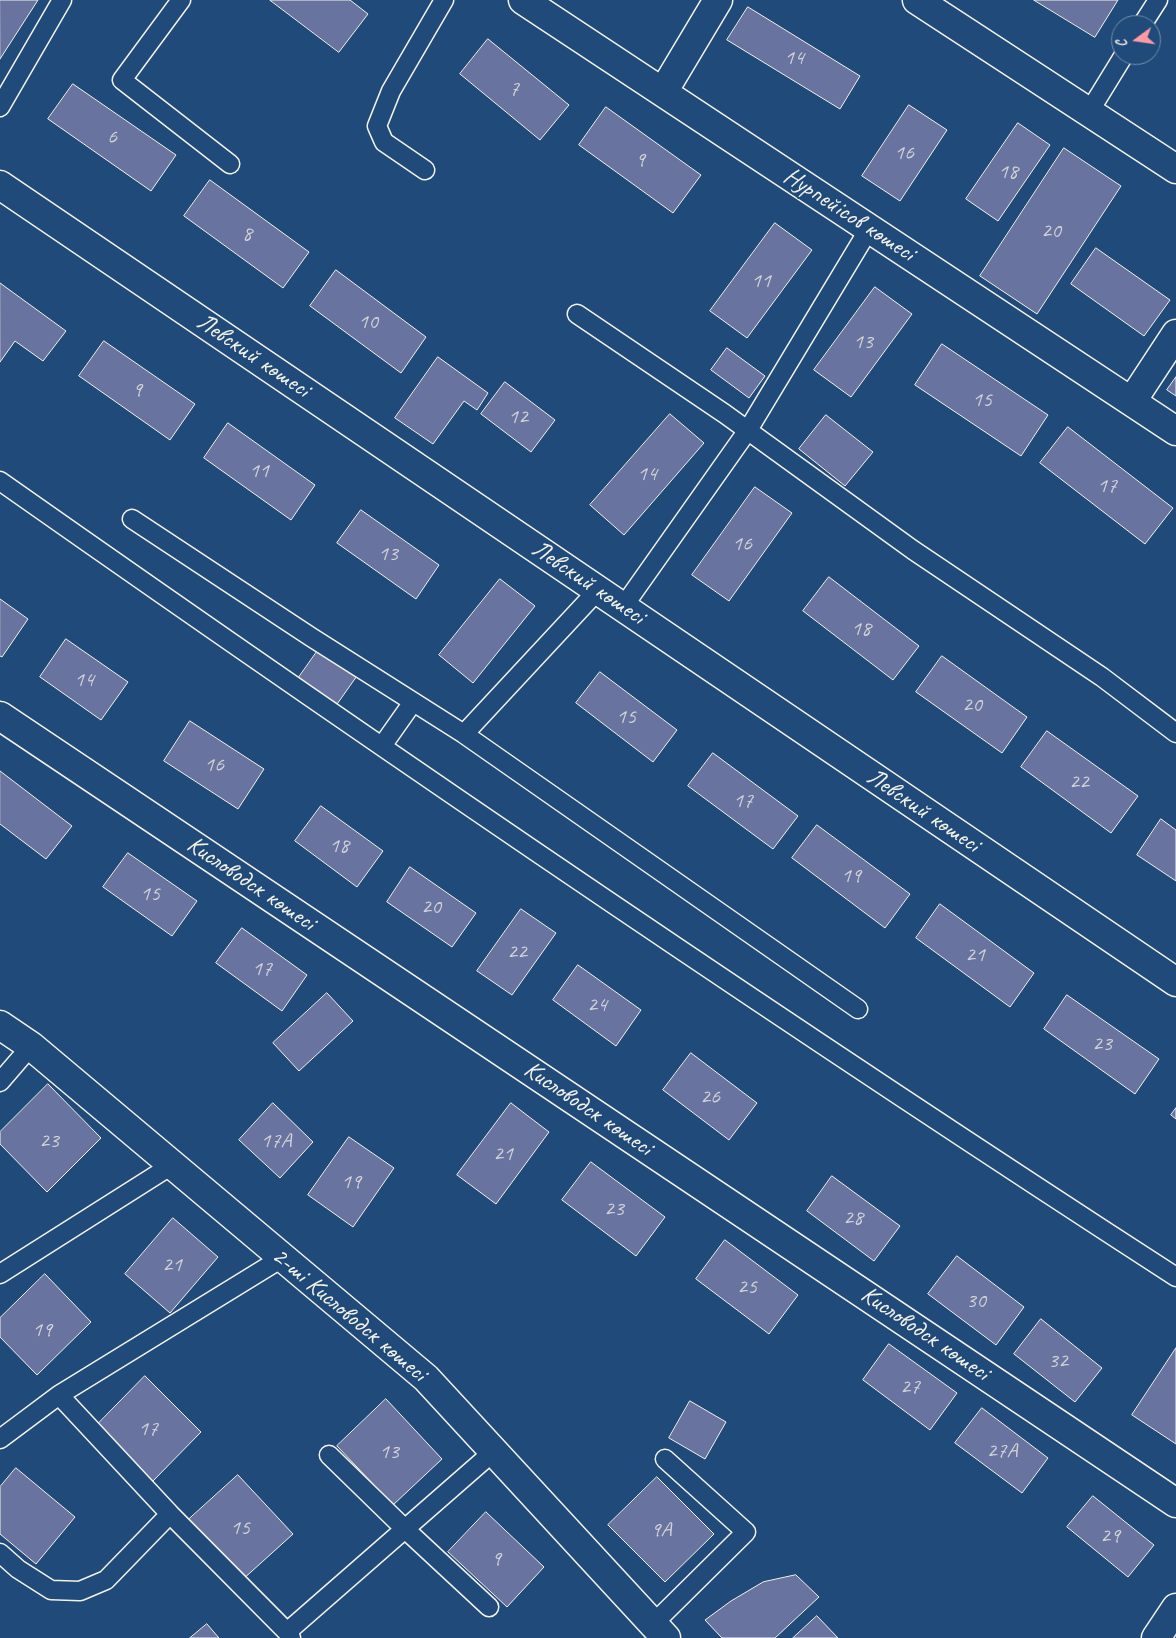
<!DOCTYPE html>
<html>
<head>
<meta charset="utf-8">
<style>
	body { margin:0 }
	#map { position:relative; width:1176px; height:1638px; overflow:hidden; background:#1f4a7a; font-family:Caveat,sans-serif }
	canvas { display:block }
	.north { position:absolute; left:1111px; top:15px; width:50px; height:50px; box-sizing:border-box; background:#1f4a7a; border:1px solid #748da6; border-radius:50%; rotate:256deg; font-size:14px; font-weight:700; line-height:20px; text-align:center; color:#f4f1e8 }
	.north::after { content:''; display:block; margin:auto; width:18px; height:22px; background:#ff9aa2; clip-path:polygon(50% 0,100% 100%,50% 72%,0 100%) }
</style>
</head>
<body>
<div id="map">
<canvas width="1176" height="1638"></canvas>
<div class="north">С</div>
</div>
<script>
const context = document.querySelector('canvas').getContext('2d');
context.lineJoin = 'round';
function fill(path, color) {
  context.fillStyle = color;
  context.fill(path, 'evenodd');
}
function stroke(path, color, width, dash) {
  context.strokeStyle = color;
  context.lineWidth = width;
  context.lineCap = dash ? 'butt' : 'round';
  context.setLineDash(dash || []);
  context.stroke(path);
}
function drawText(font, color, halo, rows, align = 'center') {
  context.font = font + ' Caveat,sans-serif';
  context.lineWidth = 4;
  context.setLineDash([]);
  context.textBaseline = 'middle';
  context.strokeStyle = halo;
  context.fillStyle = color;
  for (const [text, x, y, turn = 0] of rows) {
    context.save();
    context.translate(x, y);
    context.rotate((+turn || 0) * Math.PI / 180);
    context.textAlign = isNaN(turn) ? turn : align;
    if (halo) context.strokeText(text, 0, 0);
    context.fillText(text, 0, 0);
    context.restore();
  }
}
const building = new Path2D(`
	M0 0H38L0 59Z
	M270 0H350L368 14 339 52Z
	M1034 0H1118L1095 37Z
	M748 7 860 76 840 109 727 40Z
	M488 39 569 105 540 140 460 74Z
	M73 84 176 155 151 191 48 119Z
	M909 105 947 130 900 201 862 176Z
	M606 107 701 175 673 213 579 145Z
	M1018 123 1050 145 998 221 966 199Z
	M1064 148 1121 186 1037 314 980 276Z
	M210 180 309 252 283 288 184 216Z
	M775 223 812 250 747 338 710 311Z
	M1096 248 1170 300 1144 336 1071 284Z
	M336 270 426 337 401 373 310 306Z
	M0 283 66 331 43 361 15 341 0 362Z
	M875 287 912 314 851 397 814 370Z
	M104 341 195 404 170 440 79 376Z
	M942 344 1048 415 1021 456 915 385Z
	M727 348 765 376 749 398 711 370Z
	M438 357 488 393 477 410 464 401 433 444 395 418Z
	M1176 377V396L1167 390Z
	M505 382 555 420 531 452 481 414Z
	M670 414 704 443 624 535 590 505Z
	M826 415 873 452 845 486 799 449Z
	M228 423 315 485 291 520 204 458Z
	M1068 427 1173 508 1145 544 1040 463Z
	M755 487 792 513 729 601 692 575Z
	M361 510 439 565 416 599 337 543Z
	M829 577 919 646 893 680 803 611Z
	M500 579 535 606 473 683 439 655Z
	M0 599 28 619 2 657 0 656Z
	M66 639 128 682 101 720 40 677Z
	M321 646 359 673 335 707 297 680Z
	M942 656 1027 717 1002 753 916 692Z
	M600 672 677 730 653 762 576 703Z
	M190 721 264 769 238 809 164 761Z
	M1047 731 1138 796 1111 833 1021 767Z
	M713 753 798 816 773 849 688 786Z
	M0 771 72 826 46 859 0 824Z
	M321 806 383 851 357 887 295 841Z
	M1161 819 1176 830V881L1137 855Z
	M817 825 910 894 885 928 792 858Z
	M128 853 197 901 172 936 103 887Z
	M410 867 476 913 452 947 387 902Z
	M940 904 1034 973 1010 1007 916 938Z
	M521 909 556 933 512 995 477 971Z
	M242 928 307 975 282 1011 216 963Z
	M578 965 641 1010 616 1046 553 1000Z
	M327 993 353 1021 299 1071 273 1043Z
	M1067 995 1159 1059 1135 1094 1044 1029Z
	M691 1053 757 1103 729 1140 663 1090Z
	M48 1084 101 1138 47 1192 0 1144V1132Z
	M273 1103 313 1142 280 1178 239 1140Z
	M511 1103 549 1132 496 1204 457 1175Z
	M1176 1108V1119L1171 1115Z
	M349 1137 394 1168 353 1227 308 1195Z
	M591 1162 665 1217 636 1256 562 1200Z
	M832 1176 900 1226 874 1261 807 1211Z
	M173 1218 218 1257 170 1313 125 1274Z
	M725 1240 798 1295 769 1334 696 1279Z
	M957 1256 1024 1307 996 1345 928 1294Z
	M45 1274 91 1322 37 1375 0 1337V1318Z
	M1041 1319 1102 1368 1075 1402 1014 1354Z
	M889 1344 957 1393 930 1430 863 1380Z
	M1176 1348V1444L1132 1415Z
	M145 1376 201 1432 152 1482 96 1426Z
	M386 1399 442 1459 393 1505 337 1446Z
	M690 1401 726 1422 705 1459 669 1438Z
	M982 1408 1048 1458 1022 1493 955 1443Z
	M16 1468 75 1517 36 1564 0 1534V1487Z
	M238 1475 293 1534 241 1581 186 1522Z
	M657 1477 714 1534 665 1582 608 1525Z
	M1093 1496 1154 1545 1128 1577 1067 1527Z
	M486 1512 544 1567 507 1607 448 1552Z
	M796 1575 819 1597 775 1638H722L705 1620 731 1601 763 1582Z
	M817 1616 838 1638H793Z
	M207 1624 219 1638H190Z`);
const service = new Path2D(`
	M181 0 122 80 230 164
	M1142 25 1158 0
	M0 107 62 0
	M1089 112 1124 55
	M425 170 384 142 377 126 391 91 444 0
	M577 314 725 414 913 550 1102 677 1176 733
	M0 481C387 753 779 1020 1176 1277
	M132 519 311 637 464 734 858 1009
	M623 607 748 430 869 229
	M464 734 598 590
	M382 746 413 702
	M0 1082 31 1046
	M0 1274 172 1165
	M59 1395 170 1514 287 1632 291 1638
	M0 1439 59 1395 282 1258
	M329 1455 405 1529 489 1607
	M0 1553 18 1569 51 1590 80 1591 106 1580 170 1514
	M653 1624 746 1532 665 1459
	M287 1632 493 1452`);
const minor = new Path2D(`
	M523 0 1176 431
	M917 0 1176 169
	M663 92 718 0
	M0 185 1176 982
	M1132 401 1176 334
	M0 716 1176 1503
	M0 1025 31 1046 426 1378 666 1638
	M1156 1638 1176 1608`);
const numberNames = [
	["14",794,58],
	["7",514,89],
	["6",112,137],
	["16",904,153],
	["9",640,160],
	["18",1008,172],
	["20",1051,231],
	["8",247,234],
	["11",761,281],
	["10",368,322],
	["13",863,342],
	["9",137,390],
	["15",982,400],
	["12",518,417],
	["11",259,471],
	["14",647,474],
	["17",1107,486],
	["16",742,544],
	["13",388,554],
	["18",861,629],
	["14",84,680],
	["20",972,705],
	["15",626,717],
	["16",214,765],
	["22",1079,782],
	["17",743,801],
	["18",339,846],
	["19",851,876],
	["15",150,894],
	["20",431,907],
	["22",517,952],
	["21",975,955],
	["17",262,969],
	["24",597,1005],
	["23",1102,1044],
	["26",710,1097],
	["23",49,1141],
	["17А",276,1141],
	["21",503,1154],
	["19",351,1182],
	["23",614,1209],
	["28",853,1218],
	["21",172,1265],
	["25",747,1287],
	["30",976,1301],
	["19",42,1330],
	["32",1058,1361],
	["27",910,1387],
	["17",148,1429],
	["27А",1002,1451],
	["13",389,1452],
	["15",240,1528],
	["9А",661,1530],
	["29",1110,1536],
	["9",496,1559]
];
const streetNames = [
	["Нурпейісов көшесі",849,215,33],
	["Левский көшесі",253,356,34],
	["Левский көшесі",588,583,34],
	["Левский көшесі",923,811,34],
	["Кисловодск көшесі",251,884,34],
	["Кисловодск көшесі",588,1109,34],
	["2-ші Кисловодск көшесі",349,1315,40],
	["Кисловодск көшесі",925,1334,34]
];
fill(building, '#68749f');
stroke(building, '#f4f1e8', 1);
stroke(service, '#f4f1e8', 21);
stroke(minor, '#f4f1e8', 31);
stroke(service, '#1f4a7a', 18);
stroke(minor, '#1f4a7a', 28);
drawText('22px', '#d1d2d6', null, numberNames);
drawText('25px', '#f4f1e8', '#1f4a7a', streetNames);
</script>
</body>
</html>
